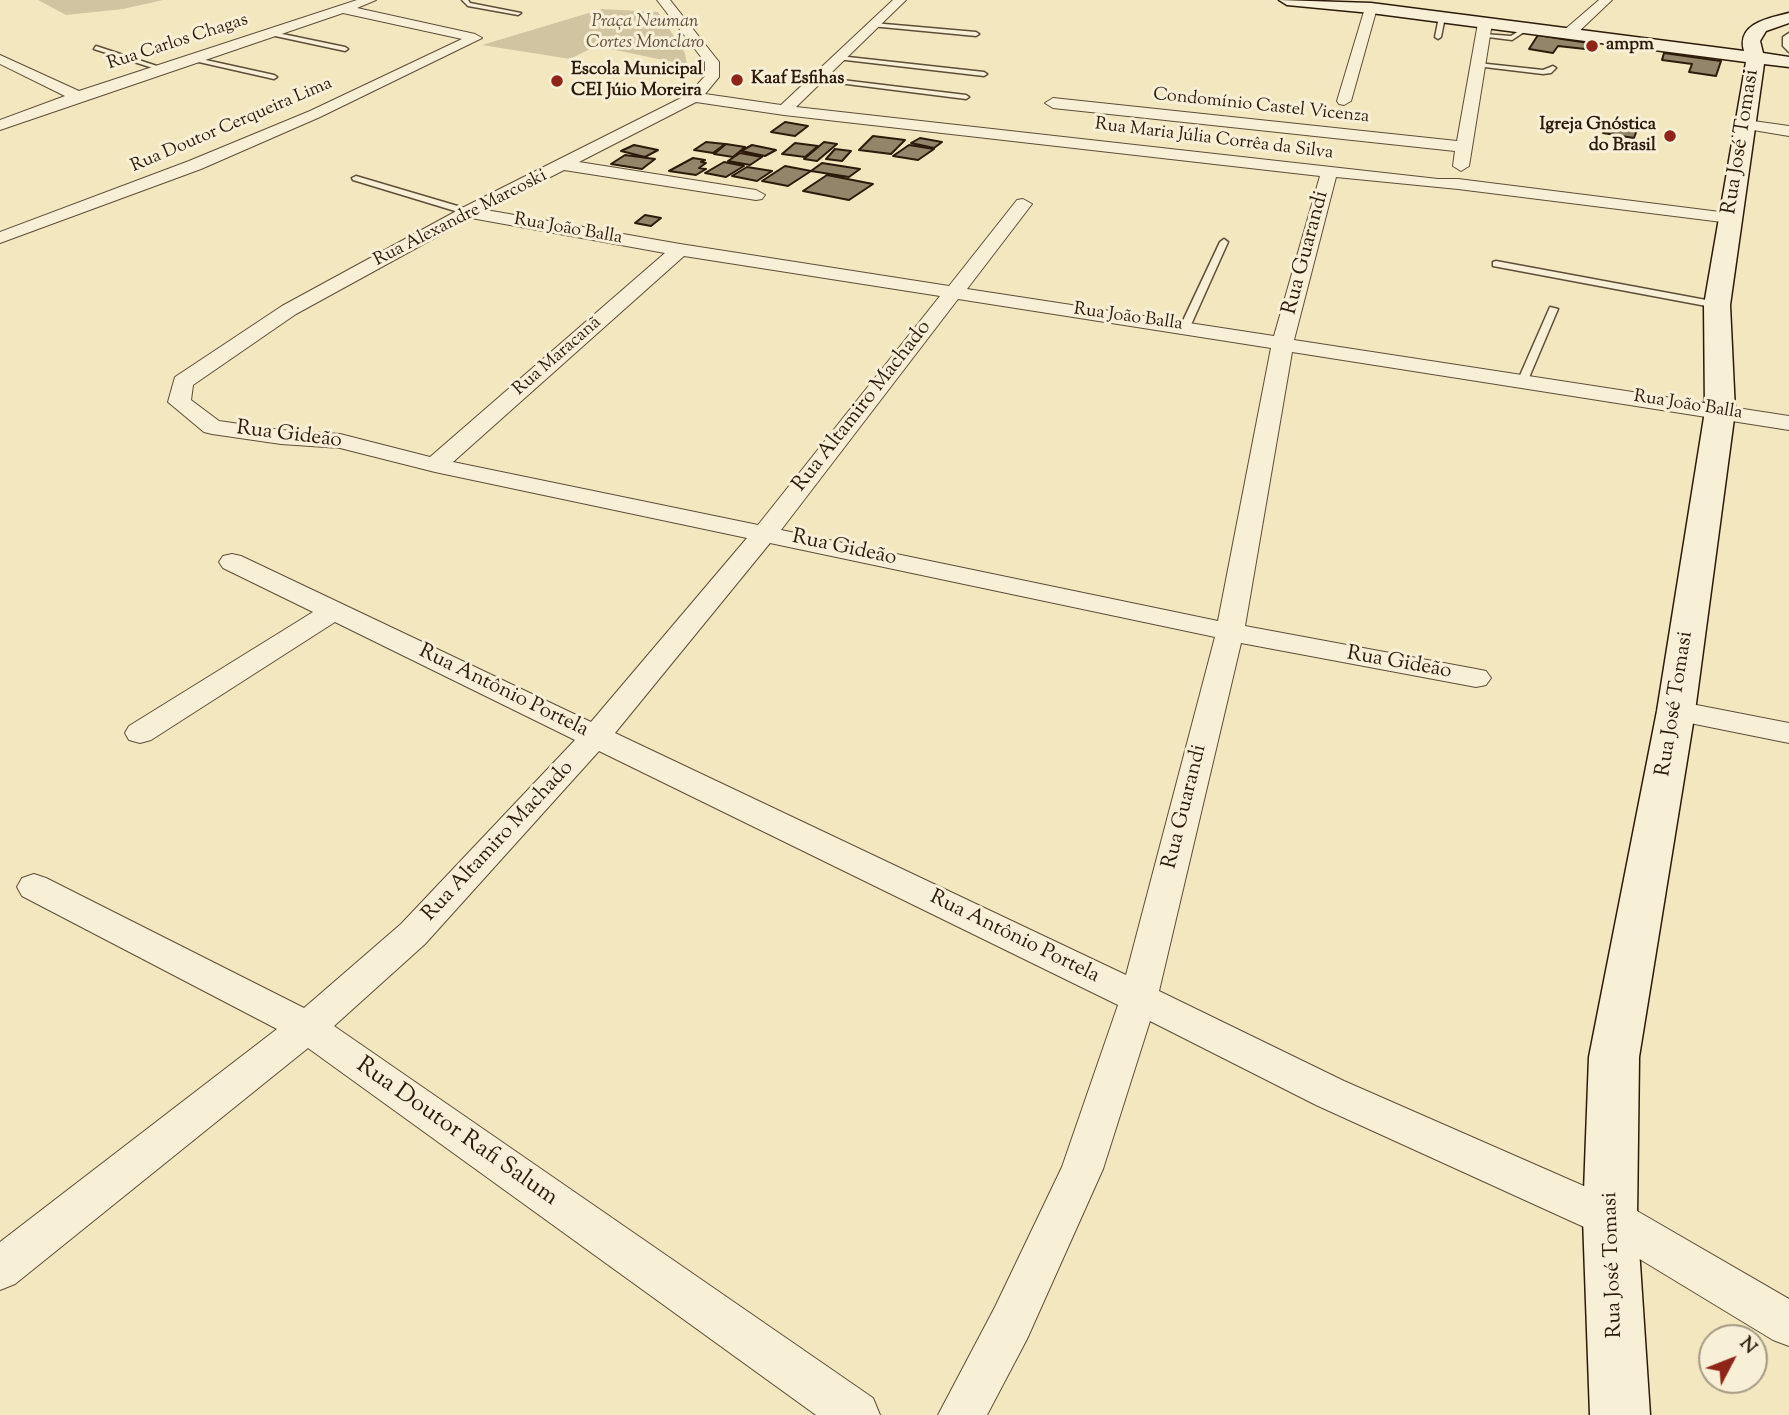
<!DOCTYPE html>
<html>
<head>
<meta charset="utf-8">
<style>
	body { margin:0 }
	#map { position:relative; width:1789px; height:1415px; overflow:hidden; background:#f3e7c0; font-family:"Sorts Mill Goudy",serif }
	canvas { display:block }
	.north { position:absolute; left:1698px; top:1324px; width:70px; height:70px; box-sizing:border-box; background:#f7efd6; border:2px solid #a69a84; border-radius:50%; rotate:48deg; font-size:19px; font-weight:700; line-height:28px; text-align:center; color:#2c1b0a }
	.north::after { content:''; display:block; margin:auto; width:24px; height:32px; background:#8f2418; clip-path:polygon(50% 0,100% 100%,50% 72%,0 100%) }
</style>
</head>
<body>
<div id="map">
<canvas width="1789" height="1415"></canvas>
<div class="north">N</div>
</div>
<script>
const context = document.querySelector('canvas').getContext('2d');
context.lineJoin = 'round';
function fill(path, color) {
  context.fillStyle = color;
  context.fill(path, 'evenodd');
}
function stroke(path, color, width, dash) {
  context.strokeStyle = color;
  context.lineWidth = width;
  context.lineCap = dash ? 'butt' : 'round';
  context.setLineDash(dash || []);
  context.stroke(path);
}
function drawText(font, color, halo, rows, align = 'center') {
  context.font = font + ' "Sorts Mill Goudy",serif';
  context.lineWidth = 6;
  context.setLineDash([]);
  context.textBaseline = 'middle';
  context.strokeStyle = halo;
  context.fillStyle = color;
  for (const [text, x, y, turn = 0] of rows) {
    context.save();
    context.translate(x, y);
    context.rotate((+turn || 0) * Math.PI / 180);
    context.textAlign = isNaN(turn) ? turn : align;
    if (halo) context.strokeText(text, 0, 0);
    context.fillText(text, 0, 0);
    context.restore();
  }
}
const green = new Path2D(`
	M38 0H163L123 9 66 15Z
	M602 9 658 12 685 53 687 65 596 46 570 59 482 45Z`);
const building = new Path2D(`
	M1538 35 1562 39 1589 43 1585 49 1558 46 1553 53 1529 49Z
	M1664 53 1721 61 1716 76 1689 72 1692 64 1662 60Z
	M785 122 808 126 795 136 771 132Z
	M1608 123 1638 127 1634 138 1603 133Z
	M873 136 905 140 891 154 859 150Z
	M920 138 942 142 934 148 911 143Z
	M706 142 725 144 713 153 694 150Z
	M824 142 837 144 817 161 804 159Z
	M795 143 818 146 805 157 782 154Z
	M726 144 745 147 733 157 714 154Z
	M634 145 658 150 645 157 621 151Z
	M752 145 776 150 765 156 741 151Z
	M909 145 934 149 918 160 893 156Z
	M835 149 851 151 842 161 826 159Z
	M740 153 762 157 750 165 728 161Z
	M625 155 655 159 642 169 611 164Z
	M693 158 705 160 701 162 706 163 699 168 706 169 696 175 669 171Z
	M724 162 744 166 726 177 705 173Z
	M822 163 860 169 849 177 811 171Z
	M785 166 811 171 788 186 762 181Z
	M747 167 772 171 757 181 732 176Z
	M827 175 873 184 849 200 803 191Z
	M645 215 661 218 651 226 635 223Z`);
const lane = new Path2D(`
	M462 0H468L470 3 521 13 518 15 468 6Z
	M1442 15 1445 17 1441 37 1438 39 1435 37 1439 17Z
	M873 23 976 32 979 34 976 36 871 26Z
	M1525 27 1530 28 1512 40 1480 36 1483 34 1511 36Z
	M268 31 345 47 348 49 345 51 266 34Z
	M1789 33V52L1783 46V37Z
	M96 46 163 68 164 69 159 70 94 49Z
	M839 56 984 72 987 74 984 76 837 59Z
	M192 57 274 75 277 77 274 79 190 60Z
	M1478 63 1543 70 1553 66 1556 68 1551 73 1543 74 1476 66Z
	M817 77 966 95 969 97 966 99 815 80Z
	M356 176 471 210 472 212 465 214 353 180 352 178Z
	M1224 239 1228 242 1190 327 1182 329 1180 327 1220 242Z
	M1496 261 1717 302 1722 305 1717 308 1493 266V262Z
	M1550 307 1558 309 1528 380 1519 382 1518 380Z`);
const street = new Path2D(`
	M357 0H376L357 8 475 34 482 38 320 117 201 169 0 243V232L189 161 310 111 462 39 343 13 0 130V120L65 96 0 64V55L79 91Z
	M657 0H670L719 62V77L705 94 781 105 893 0H906L796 107 1438 179H1458L1736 214 1739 218 1730 223 1458 189 1336 177 1294 340 1789 416V430L1292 352 1245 626 1476 669 1486 671 1491 678 1486 685 1476 687 1241 643 1159 991 1344 1081 1625 1204 1789 1299V1346L1773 1340 1595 1232 1316 1105 1150 1021 1103 1169 1027 1339 987 1415H938L995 1307 1062 1167 1118 1005 599 751 425 944 334 1026 873 1398 880 1415H816L308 1048 15 1284 0 1290V1242L277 1029 22 896 17 887 22 878 34 874 46 878 304 1008 401 924 575 740 335 622 151 740 140 743 129 740 125 733 129 726 313 612 223 568 219 562 223 556 232 554 241 556 591 722 747 538 435 472 340 448 281 444 212 434 204 432 168 402 175 377 282 306 462 208 689 94 705 76V62ZM696 102 784 115 1320 176 1274 336 967 289 1032 204 1023 199 1017 200 949 286 680 244 486 210 564 170 756 200 762 199 765 195 756 190 579 162ZM471 218 665 253 430 457 340 434 281 430 219 421 191 400 193 385 296 314ZM684 256 940 296 758 525 453 462ZM958 299 1271 348 1218 621 781 530ZM770 543 1215 637 1126 975 615 733Z
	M1599 0H1612L1573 37H1563V31Z
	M1371 4 1377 8 1351 101 1344 105 1339 104 1337 101 1365 8Z
	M1485 19 1492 23 1469 166 1461 171 1453 166 1455 151 1053 108 1045 103 1053 98 1457 141 1478 23Z
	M1746 120 1789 126V136L1741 128 1738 125 1741 122Z
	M1676 701 1789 723V743L1665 718 1661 711 1665 704Z`);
const secondary = new Path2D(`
	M1279 0 1371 3 1744 51C1736 23 1770 18 1789 13V23L1766 31 1760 41 1763 53 1789 57V67L1764 64 1730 305 1735 411 1695 711 1639 1057 1637 1218 1650 1415H1590L1583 1218 1589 1057 1657 711 1705 411 1704 305 1746 62 1371 13 1287 5Z`);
const markers = [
	[1592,46,7,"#8f2418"],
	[737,80,7,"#8f2418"],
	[557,81,7,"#8f2418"],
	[1670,136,7,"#8f2418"]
];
const farParknames = [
	["Praça Neuman",645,23],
	["Cortes Monclaro",645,44]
];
const farStreetnames = [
	["Rua Carlos Chagas",178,43,-18],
	["Condomínio Castel Vicenza",1261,107,6],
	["Rua Doutor Cerqueira Lima",232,126,-23],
	["Rua Maria Júlia Corrêa da Silva",1214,140,7],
	["Rua Alexandre Marcoski",461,219,-27],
	["Rua João Balla",568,230,10],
	["Rua João Balla",1128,318,8],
	["Rua Maracanã",558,357,-41],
	["Rua João Balla",1688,406,9]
];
const farPoinames = [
	["ampm",1606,46],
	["Escola Municipal",571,71],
	["CEI Júio Moreira",571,92],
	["Kaaf Esfihas",751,80],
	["Igreja Gnóstica",1656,126,"right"],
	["do Brasil",1656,147,"right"]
];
const streetNames = [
	["Rua José Tomasi",1742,142,-81],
	["Rua Guarandi",1307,253,-75],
	["Rua Altamiro Machado",863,407,-52],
	["Rua Gideão",289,436,7],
	["Rua Gideão",844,549,12],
	["Rua Gideão",1399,664,10],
	["Rua Antônio Portela",503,692,26],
	["Rua José Tomasi",1676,704,-81],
	["Rua Guarandi",1186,807,-76],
	["Rua Altamiro Machado",499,842,-47],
	["Rua Antônio Portela",1014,938,26],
	["Rua José Tomasi",1614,1265,-92]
];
const nearStreetnames = [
	["Rua Doutor Rafi Salum",456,1133,35]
];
fill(green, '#d1c4a1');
fill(building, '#938569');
stroke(building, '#2c1b0a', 2);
stroke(lane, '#5e4e38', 3);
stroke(street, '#5e4e38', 2);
stroke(secondary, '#2c1b0a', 3);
fill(lane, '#f7efd6');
fill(street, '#f7efd6');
fill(secondary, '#f7efd6');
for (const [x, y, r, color] of markers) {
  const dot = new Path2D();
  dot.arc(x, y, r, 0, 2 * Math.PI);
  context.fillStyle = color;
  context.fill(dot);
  stroke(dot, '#f7efd6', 2.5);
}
drawText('italic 18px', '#5e4e37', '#f7efd6', farParknames);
drawText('18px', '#2c1b0a', '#f7efd6', farStreetnames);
drawText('bold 18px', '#2c1b0a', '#f7efd6', farPoinames, 'left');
drawText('21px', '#2c1b0a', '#f7efd6', streetNames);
drawText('24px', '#2c1b0a', '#f7efd6', nearStreetnames);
</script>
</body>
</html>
